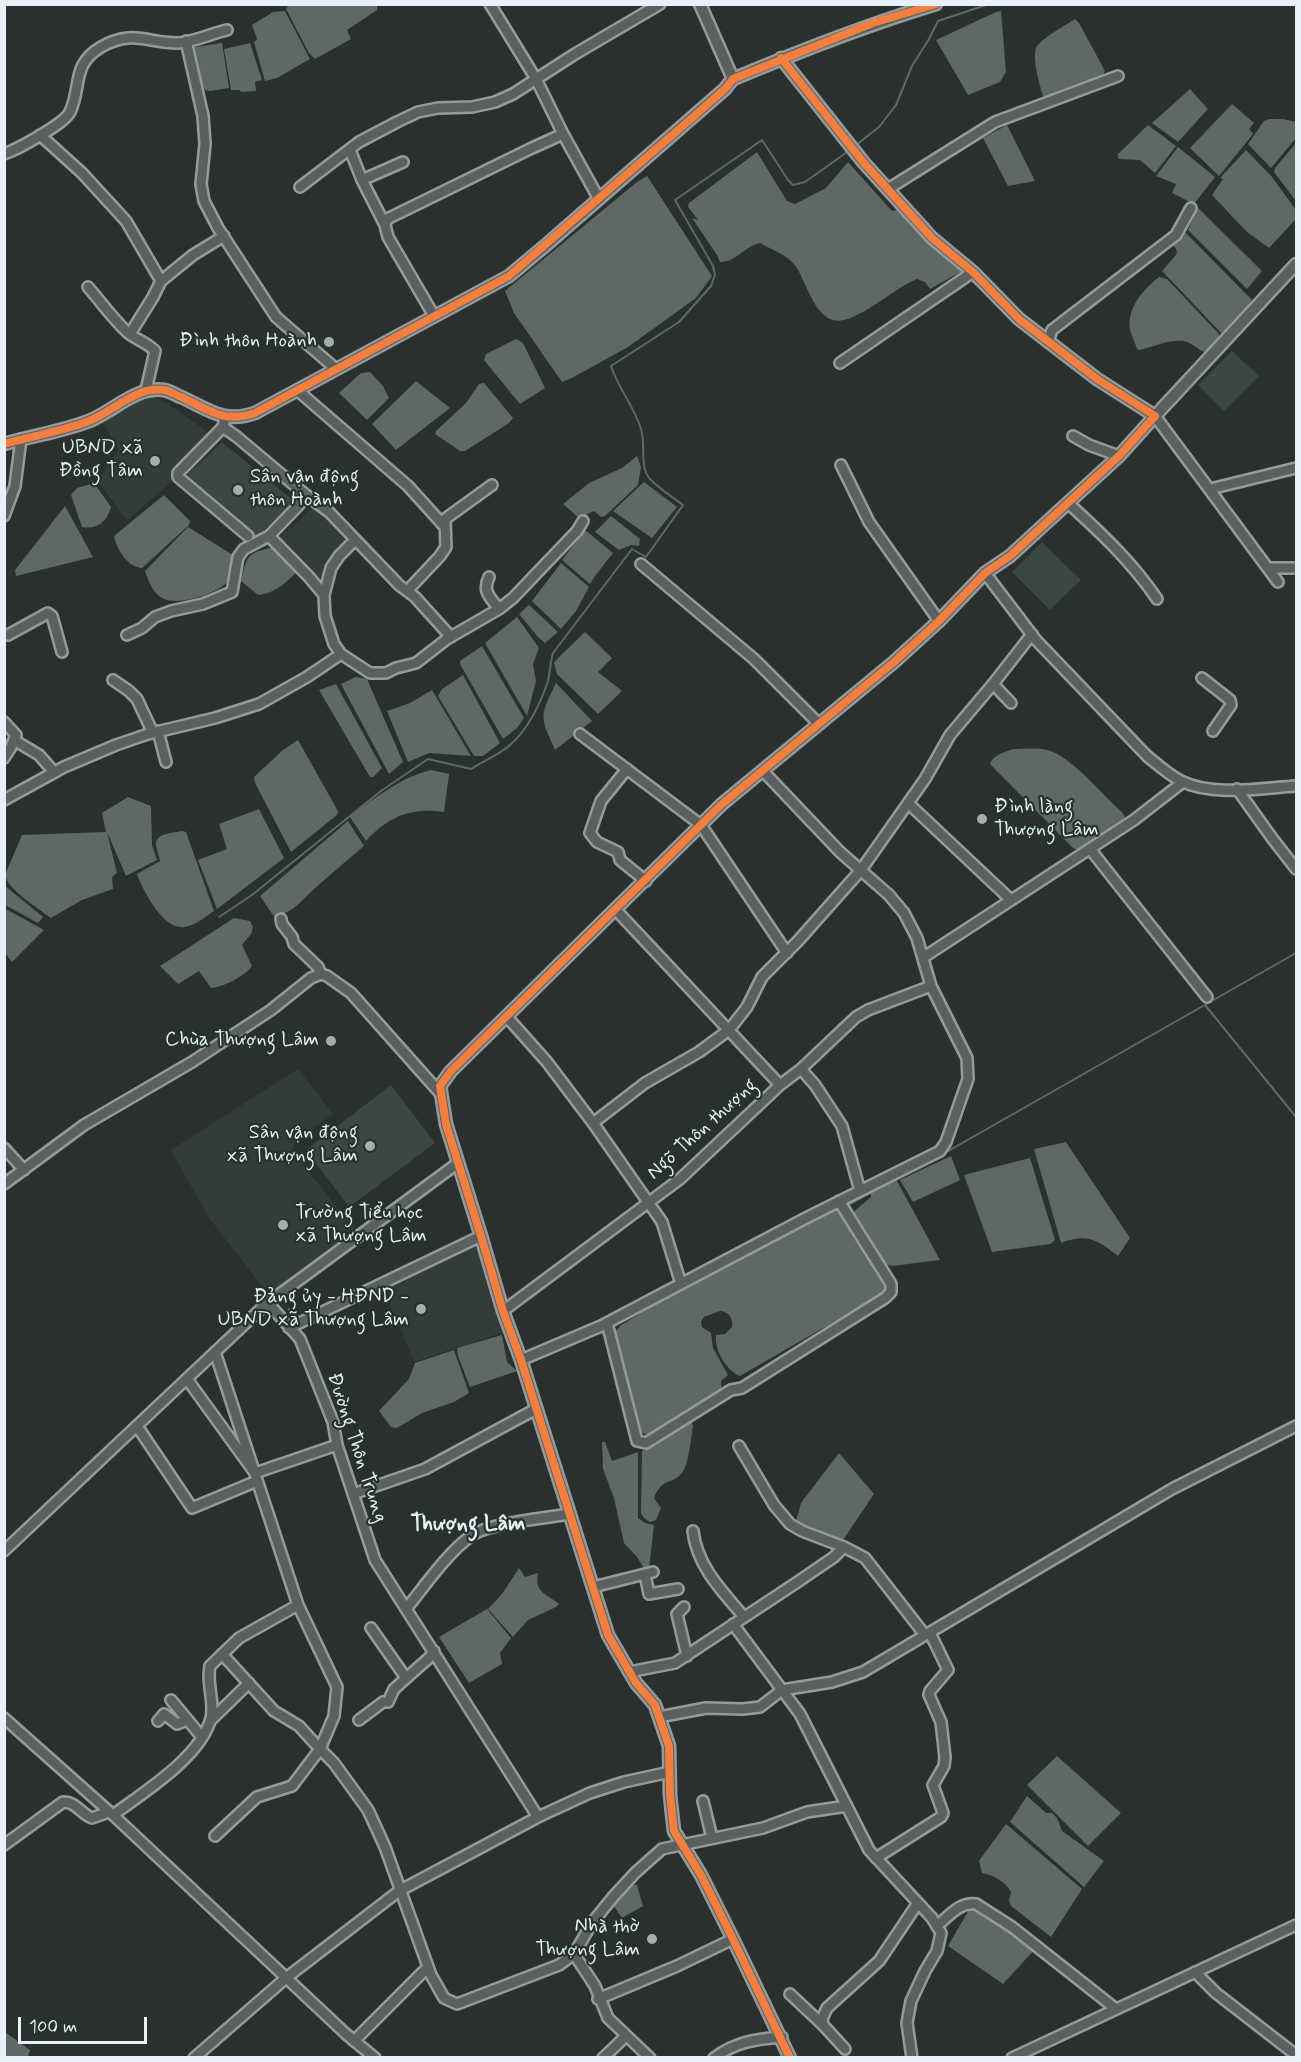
<!DOCTYPE html>
<html>
<head>
<meta charset="utf-8">
<style>
	body { margin:0 }
	#map { position:relative; width:1301px; height:2062px; overflow:hidden; background:#29302d; font-family:Mynerve,sans-serif }
	canvas { display:block }
	.frame { position:absolute; inset:0; border:6px solid #e8f1f8; pointer-events:none }
	.scale { position:absolute; left:18px; top:2017px; width:129px; height:27px; box-sizing:border-box; border:3px solid #e8f1f8; border-top:0; padding-left:8px; font-size:18px; line-height:21px; white-space:nowrap; color:#e8f1f8; -webkit-text-stroke:4px #26332d; paint-order:stroke }
</style>
</head>
<body>
<div id="map">
<canvas width="1301" height="2062"></canvas>
<div class="frame"></div>
<div class="scale">100 m</div>
</div>
<script>
const context = document.querySelector('canvas').getContext('2d');
context.lineJoin = 'round';
function fill(path, color) {
  context.fillStyle = color;
  context.fill(path, 'evenodd');
}
function stroke(path, color, width, dash) {
  context.strokeStyle = color;
  context.lineWidth = width;
  context.lineCap = dash ? 'butt' : 'round';
  context.setLineDash(dash || []);
  context.stroke(path);
}
function drawText(font, color, halo, rows, align = 'center') {
  context.font = font + ' Mynerve,sans-serif';
  context.lineWidth = 4.5;
  context.setLineDash([]);
  context.textBaseline = 'middle';
  context.strokeStyle = halo;
  context.fillStyle = color;
  for (const [text, x, y, turn = 0] of rows) {
    context.save();
    context.translate(x, y);
    context.rotate((+turn || 0) * Math.PI / 180);
    context.textAlign = isNaN(turn) ? turn : align;
    if (halo) context.strokeText(text, 0, 0);
    context.fillText(text, 0, 0);
    context.restore();
  }
}
const built = new Path2D(`
	M152 396 161 399 219 440 127 521 98 481 119 449 103 423 130 405Z
	M313 507 348 542 335 554 330 562 323 589 277 540Z
	M298 1069 333 1114 294 1143 295 1155 357 1232 269 1295 209 1218 171 1150Z
	M475 1242 507 1331 414 1362 383 1287Z`);
const green = new Path2D(`
	M1232 351 1259 376 1224 411 1198 385Z
	M222 442 294 501 253 541 182 480Z
	M1042 542 1081 580 1050 610 1012 572Z
	M391 1085 435 1143 349 1207 306 1150Z`);
const water = new Path2D(`
	M289 5H377V10L347 30 351 39 315 59 309 53 286 9Z
	M285 11 310 59 277 78 265 81 254 42 257 39 252 25 273 12Z
	M1001 11 1006 72 1000 82 968 95 936 40 996 12Z
	M1075 19 1079 23 1105 71 1102 77 1048 98 1043 96C1040 86 1032 59 1036 48 1040 39 1066 25 1075 19Z
	M222 43 229 88 210 91 205 90 196 74 189 48Z
	M250 43 262 80 255 82 256 91 241 92 240 90H231L224 49Z
	M1190 89 1208 109 1178 142 1152 123Z
	M1232 104 1254 123 1249 129 1253 134 1219 176 1190 148Z
	M1269 119H1283L1296 122V138L1271 168 1248 144 1264 121Z
	M1007 125 1035 181 1008 186 983 138Z
	M1148 125 1176 146 1155 173 1140 160 1119 159 1117 155Z
	M1296 143V201L1274 172 1275 168Z
	M1178 147 1215 177 1194 204 1172 193 1176 184 1156 176Z
	M1246 150 1272 177 1296 210V219L1269 248 1247 232 1212 195 1223 179 1220 178Z
	M757 152 787 201 795 204 826 188 848 162 892 211 897 210 902 212 964 270 930 289 925 282 917 279C893 289 868 314 844 320 813 327 807 276 792 262 783 253 770 249 760 243 745 246 736 262 720 262L717 255 692 218 698 220 688 207 689 203Z
	M647 176 712 276 696 298 628 347 572 378 562 382 514 313 505 291 637 182Z
	M1198 208 1262 271 1247 289 1188 230Z
	M1185 232 1252 300 1224 336 1162 271 1176 255 1177 251 1173 244Z
	M1159 277 1167 279 1219 334 1221 339 1209 353C1198 352 1193 342 1183 341 1169 339 1153 347 1139 350L1137 349C1135 343 1132 336 1130 330 1126 308 1144 289 1159 277Z
	M516 339 523 343 545 388 520 404 484 360 486 354Z
	M370 372 383 386 389 398 367 420 339 393 361 373Z
	M416 381 450 408 396 450 372 424Z
	M484 383 513 418 509 423 465 451H460L435 434 436 431 466 403 479 384Z
	M637 456 641 467 638 485 605 516 601 517 594 511 579 518 563 504 589 483 622 468Z
	M644 482 677 507 652 538 613 511Z
	M94 483 111 507C108 521 97 530 82 527L71 495 77 488Z
	M164 495 190 521 189 525 142 568C127 567 117 549 114 536Z
	M65 506 93 557 16 576 15 570Z
	M611 516 640 539 639 546 631 545 619 550 595 532Z
	M188 527 233 555C235 564 233 576 227 582 217 594 176 607 162 598 153 593 148 580 145 571Z
	M585 530 613 553 595 576 590 584 562 560Z
	M277 546 299 569C289 581 274 594 258 595L241 581C248 551 248 554 277 546Z
	M561 563 589 587 576 611 561 629 532 601Z
	M529 605 558 632 545 643 538 637 519 614Z
	M517 617 539 648 533 664 536 681 527 716 485 643Z
	M585 632 612 658 598 672 622 691 598 714 557 674 554 663 558 658Z
	M482 646 524 718 517 728 503 739 460 664V661Z
	M463 675 500 743 483 756H474L438 696 442 689Z
	M356 677 367 679 403 762 389 774 341 684Z
	M556 683 592 721 555 750C540 716 539 717 556 683Z
	M336 684 382 768 373 777H370L319 690Z
	M432 690 471 756 429 753 408 762 387 711 410 703Z
	M298 740 338 811 337 815 291 852 255 783 254 777 283 750Z
	M1014 749C1025 749 1040 747 1051 751 1077 762 1101 794 1122 812L1125 817 1124 821 1078 850 1073 848 990 764C994 754 1005 752 1014 749Z
	M431 770 449 774 444 812C410 807 388 817 366 841L350 817 351 815C376 798 401 777 431 770Z
	M128 797 151 806 152 845 157 860 126 876 107 832 117 873 112 877 113 889 82 900 51 918C38 908 8 890 5 875L22 835 106 832 102 813Z
	M259 809 284 858 217 909 198 860 227 849 219 824Z
	M348 821 364 846C347 861 329 875 313 890 297 905 296 909 275 918L260 896Z
	M182 831 186 832 214 911C205 917 196 925 185 927 164 931 143 891 137 874L160 861C159 856 157 850 156 845 155 833 173 833 182 831Z
	M4 885 43 917 38 923 5 905Z
	M4 908 44 930 12 962 5 953Z
	M234 918 250 921 253 927 251 934 242 945 252 966C245 976 224 987 211 988L199 971 178 984 160 966Z
	M1066 1142 1130 1238 1118 1256C1097 1240 1088 1233 1061 1243L1034 1149Z
	M951 1156 960 1180 913 1202 900 1180Z
	M1030 1158 1055 1240 1050 1244 992 1252 964 1175Z
	M897 1181 940 1260 892 1266 883 1264 878 1259 852 1213 871 1197 870 1193 875 1188Z
	M837 1208 840 1210 885 1286 882 1295 872 1304 849 1313 740 1376C726 1370 714 1350 716 1335L725 1334 732 1327C733 1318 729 1312 720 1311L704 1317 701 1322 702 1327 711 1333 713 1348 728 1375 721 1381 722 1391 658 1432C645 1436 642 1435 635 1424L613 1335 620 1326 654 1305 657 1300 699 1282 717 1271Z
	M502 1335 507 1362 517 1371 470 1387 458 1356 457 1348Z
	M454 1350 469 1393 454 1402 422 1413 397 1428 391 1427 379 1411 409 1379 415 1363Z
	M688 1423H692L693 1426C691 1438 689 1464 682 1473 672 1485 662 1477 654 1498L661 1508 656 1520 650 1522 644 1518 641 1513 642 1451Z
	M602 1442H605L612 1461 638 1452V1518L645 1523 654 1525 649 1569 645 1570 637 1557 624 1543 614 1498 603 1469Z
	M839 1453 874 1494 841 1543 796 1521 801 1503Z
	M519 1568 525 1577 538 1573C534 1594 548 1594 559 1604L556 1607 528 1620 513 1637 488 1609 502 1594Z
	M487 1609 511 1638 500 1653 502 1664 469 1683 439 1637Z
	M1057 1756 1121 1813 1088 1846 1027 1785Z
	M1027 1796 1046 1813H1052L1057 1818 1062 1831 1104 1861 1084 1887 1010 1822Z
	M1006 1824 1082 1889 1051 1937 1011 1906 1009 1900 1011 1892C1005 1881 993 1875 982 1873L979 1861Z
	M631 1885H637L643 1906 622 1918 613 1905 614 1901Z
	M970 1908 1035 1949 1003 1984 948 1946Z
	M5 2032 30 2050 28 2057H5Z`);
const stream = new Path2D(`
	M855 146 879 127 896 105 912 66 929 39 938 21 989 4
	M219 917 252 895 381 791 428 759 471 769C483 761 499 755 510 745 528 730 541 702 548 681 550 672 550 663 553 653L632 549 646 557 683 505C673 497 659 489 650 479 639 467 646 444 641 429 634 406 618 388 611 366L679 322 711 286 715 275 713 266 675 200 762 140 788 180 793 185 805 182 850 150
	M1205 1005 1296 1117
	M943 1154 1296 953
	M890 1183 930 1161
	M845 1207 872 1192`);
const minor = new Path2D(`
	M490 4 536 79 563 134 599 199
	M186 41 203 116 205 144 201 184 204 201 218 228 276 317 336 369
	M40 135 82 173 126 221 161 281
	M350 150 362 180
	M4 154C18 149 64 124 70 112 82 86 71 65 101 47 132 29 147 43 177 43 191 43 213 33 227 30
	M300 187 359 142 397 122 418 112 438 108 472 107 495 102 513 94 575 54 660 4
	M888 189 995 122 1118 76
	M385 225 362 180 403 162
	M88 287C101 302 113 319 128 333 137 340 148 343 155 351L146 390
	M434 316 388 237 385 225 387 219 532 148 563 134
	M130 334 153 297 161 281 193 255 224 236
	M1048 342 1052 330 1176 235 1191 208
	M840 363 973 272
	M297 390 408 486 445 527
	M1155 416 1278 582
	M224 422 223 427 178 473V477L248 536
	M1073 436 1089 445 1119 456
	M841 465 869 522 939 621
	M1210 489 1296 468
	M306 495 329 512 399 585 415 597 451 637
	M1068 503C1101 533 1132 562 1157 599
	M4 516 15 486 21 439
	M269 536 309 577 324 595
	M355 540 339 556 331 568 324 595 325 616 334 644 341 654 370 673H386L396 668 416 663 447 639 499 609 513 598 577 531 583 521
	M641 564 754 659 819 724
	M1268 568H1296
	M985 573 1036 640 1147 756C1158 765 1169 775 1181 781 1213 797 1262 788 1296 786
	M489 577C482 592 490 597 499 609
	M407 591 440 556 446 547 445 519 492 485
	M8 635 48 613 52 616 62 652
	M127 635 142 628 155 617 171 611 203 604 232 592 238 557 244 549 269 536 298 506 306 495 237 437 223 427
	M1202 678 1230 700 1231 705 1213 731
	M113 680 129 691 137 699 153 733
	M993 684 1011 703
	M4 722 16 735 11 747 4 758
	M158 731 166 762
	M580 734 701 825 787 953
	M14 740 39 755 54 772
	M627 769 601 801 590 833 597 842 618 852 620 860 646 881
	M1237 789 1272 838 1296 869
	M4 800 64 767 116 745 148 734 215 718 259 704 307 677 341 654
	M908 803 1011 900
	M1090 849 1207 997
	M616 910 780 1085
	M281 919 282 924 292 937 294 944 318 967 321 974
	M924 957 1134 820 1183 782
	M507 1017 547 1062 593 1123 662 1222 681 1284
	M801 1069 815 1085 842 1126 860 1191
	M593 1123 645 1083 699 1052 729 1030 747 1007 762 977 798 941 861 870 925 779 950 735 993 684 1032 634
	M4 1148 24 1170
	M4 1184 84 1125 192 1062 271 1010 311 978 321 974 327 976 351 993 440 1093
	M268 1303 300 1339 333 1422 337 1445 375 1560 538 1817
	M503 1311 680 1179 780 1085 801 1069 856 1017 868 1010 931 986
	M607 1323 637 1441 646 1443 731 1390 742 1388 885 1298 891 1292V1284L839 1201
	M289 1328 481 1236
	M521 1360 601 1326 804 1219 940 1151 946 1142 968 1079 967 1058 931 986 917 938 904 913 889 895 840 852 763 771
	M187 1379 255 1473 337 1445
	M137 1426 192 1508 257 1481
	M739 1446 774 1505 790 1524 802 1531 844 1547 865 1558 925 1635
	M353 1494 425 1469 536 1409
	M693 1531C697 1566 722 1591 744 1617
	M4 1551 265 1305 458 1163
	M645 1574 649 1594 678 1589
	M593 1587 653 1572
	M684 1607 677 1614 687 1656
	M406 1609C424 1587 448 1552 471 1536 488 1523 546 1518 570 1514
	M733 1624 800 1714 869 1850 932 1918 941 1933 937 1951 925 1971 911 2001 907 2023 912 2058
	M371 1628 406 1678
	M222 1654 274 1711 299 1726 320 1749 334 1763 368 1810 385 1847 431 1975 444 1998 457 2004 559 1965 574 1954 592 1923 613 1897 635 1873 662 1849 763 1828 807 1812 847 1806
	M629 1672 675 1663 796 1583 834 1557 844 1547
	M171 1700 201 1736
	M659 1717 706 1708 743 1709 760 1707 782 1690 832 1682 863 1672 1172 1489 1296 1426
	M4 1718 113 1815 346 2034 375 2058
	M359 1720 383 1702H388L394 1689 430 1657 434 1651
	M158 1721 164 1714 177 1724 187 1720
	M210 1721 249 1683
	M703 1801 712 1838
	M113 1815C144 1792 201 1757 211 1718 215 1701 206 1683 210 1666L239 1638 298 1605
	M215 1836 257 1797 292 1786 320 1749 334 1716 337 1687 298 1605 215 1352
	M4 1845 63 1802C75 1801 81 1814 92 1818L109 1812
	M876 1858 941 1817 943 1813 933 1785 944 1766 945 1757 941 1722 929 1695 930 1691 948 1670 930 1633
	M937 1926C949 1916 959 1902 976 1904L1012 1927 1116 2009
	M574 1954 595 1986 608 2018 650 2058
	M1195 1972 1216 1993 1296 2055
	M790 1994 823 2025
	M598 1999 677 1966 733 1939
	M354 2041 428 1967
	M845 2049 823 2025 822 2019 827 2008 879 1961 918 1903
	M194 2058 286 1978 399 1891 538 1817 590 1793 624 1782 670 1772
	M603 2058 626 2036
	M714 2058C735 2042 756 2039 782 2037
	M1012 2058 1296 1925`);
const tertiary = new Path2D(`
	M700 4 733 79
	M781 58 864 163 932 238 973 272 1019 319 1097 379 1155 416 1119 456 1010 556 985 573 939 621 894 662 722 804 451 1071 440 1086 446 1124 481 1236 503 1311 521 1360 608 1635 636 1683 655 1705 669 1746 670 1795 674 1831 701 1875 733 1939 790 2058
	M727 86 733 79C800 51 866 25 936 4
	M1155 416 1296 264
	M4 444C31 436 64 431 89 421 114 411 136 386 164 390 170 391 176 395 181 397 208 409 223 424 255 413L509 276 546 245 726 88`);
const cycleway = new Path2D(`
	M781 58 864 163 932 238 973 272 1019 319 1097 379 1155 416 1119 456 1010 556 985 573 939 621 894 662 722 804 451 1071 440 1086 446 1124 481 1236 503 1311 521 1360 608 1635 636 1683 655 1705 669 1746 670 1795 674 1831 701 1875 733 1939 790 2058
	M4 444C31 436 64 431 89 421 114 411 136 386 164 390 170 391 176 395 181 397 208 409 223 424 255 413L509 276 692 118 726 88 733 79 873 23 936 4`);
const markers = [
	[329,342,6,"#a5adb1"],
	[155,461,6,"#a5adb1"],
	[238,490,6,"#a5adb1"],
	[982,819,6,"#a5adb1"],
	[331,1041,6,"#a5adb1"],
	[370,1146,6,"#a5adb1"],
	[283,1225,6,"#a5adb1"],
	[421,1309,6,"#a5adb1"],
	[652,1939,6,"#a5adb1"]
];
const poiNames = [
	["Đình thôn Hoành",317,342],
	["UBND xã",143,449],
	["Đồng Tâm",143,472],
	["Sân vận động",250,478,"left"],
	["thôn Hoành",250,501,"left"],
	["Đình làng",994,808,"left"],
	["Thượng Lâm",994,831,"left"],
	["Chùa Thượng Lâm",319,1041],
	["Sân vận động",358,1134],
	["xã Thượng Lâm",358,1157],
	["Trường Tiểu học",295,1214,"left"],
	["xã Thượng Lâm",295,1237,"left"],
	["Đảng ủy - HĐND -",409,1298],
	["UBND xã Thượng Lâm",409,1321],
	["Nhà thờ",640,1928],
	["Thượng Lâm",640,1951]
];
const streetNames = [
	["Ngõ Thôn thượng",703,1130,-42],
	["Đường Thôn Trung",356,1448,72]
];
const quarterNames = [
	["Thượng Lâm",468,1525]
];
fill(built, '#323d38');
fill(green, '#3b4743');
fill(water, '#5e6967');
stroke(stream, '#5e6967', 2);
stroke(minor, '#959a9a', 14);
stroke(tertiary, '#959a9a', 15);
stroke(minor, '#5a6060', 9);
stroke(tertiary, '#5a6060', 10);
stroke(cycleway, '#f27e40', 8);
for (const [x, y, r, color] of markers) {
  const dot = new Path2D();
  dot.arc(x, y, r, 0, 2 * Math.PI);
  context.fillStyle = color;
  context.fill(dot);
  stroke(dot, '#26332d', 2);
}
drawText('20px', '#e8f1f8', '#26332d', poiNames, 'right');
drawText('20px', '#e8f1f8', '#26332d', streetNames);
drawText('bold 22px', '#e8f1f8', '#26332d', quarterNames);
</script>
</body>
</html>
